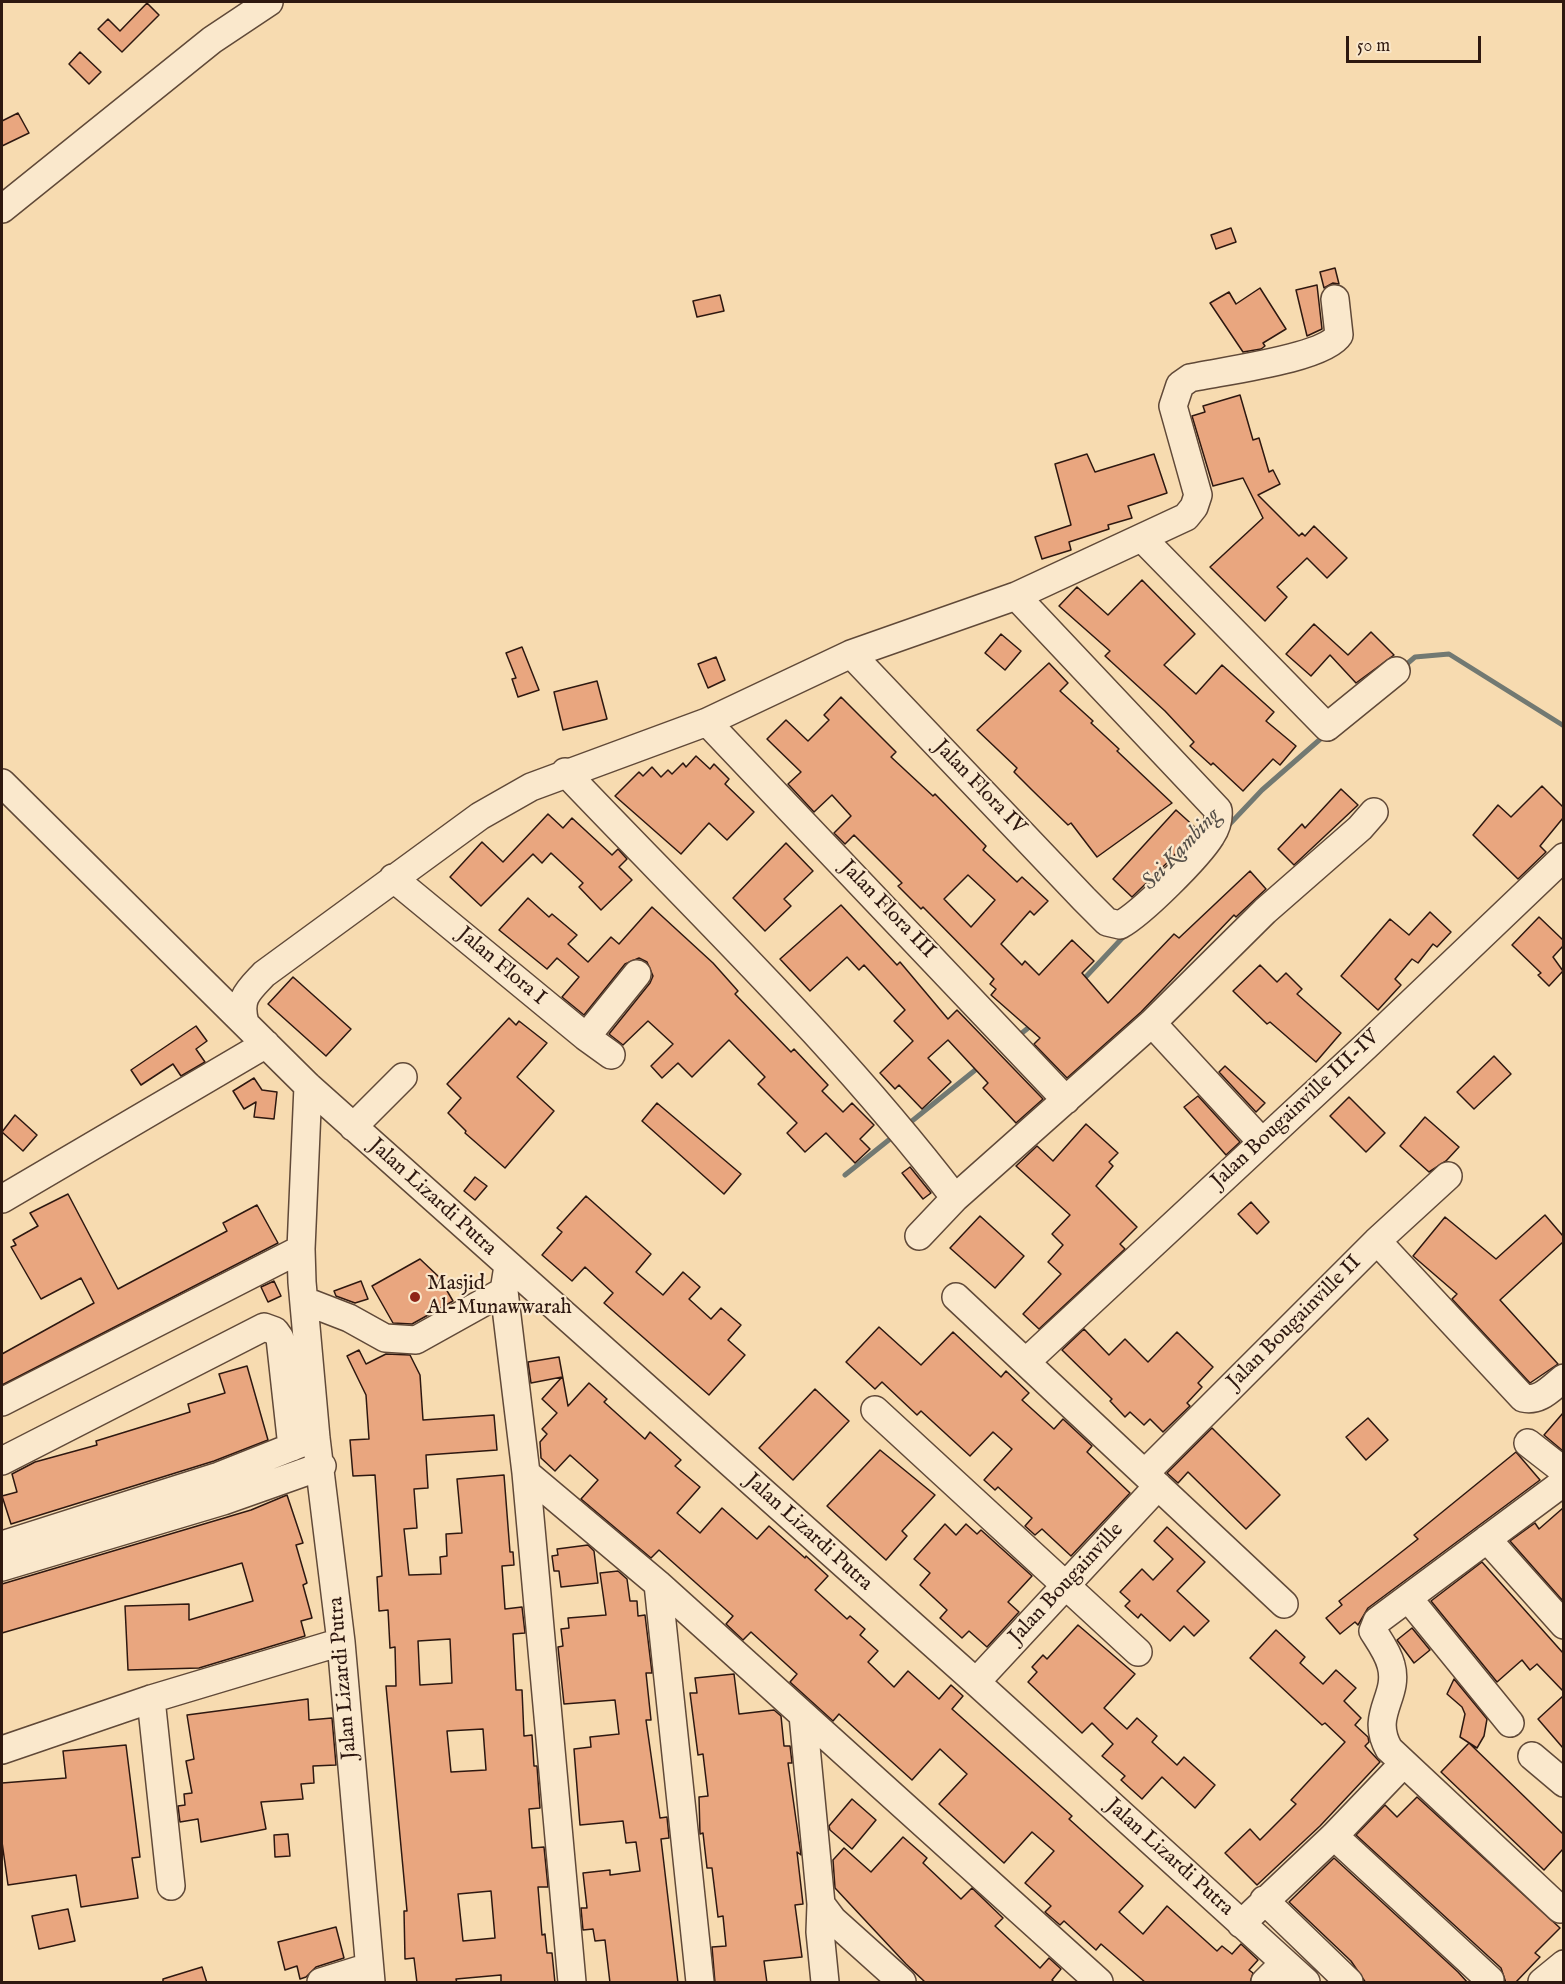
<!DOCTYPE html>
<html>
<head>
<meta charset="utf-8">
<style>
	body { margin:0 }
	#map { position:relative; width:1565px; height:1984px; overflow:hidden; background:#f7dbb0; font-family:"IM FELL English",serif }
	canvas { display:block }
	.frame { position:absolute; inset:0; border:3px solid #2e1810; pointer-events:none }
	.scale { position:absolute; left:1346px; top:36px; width:135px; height:27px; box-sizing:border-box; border:3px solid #2e1810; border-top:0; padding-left:8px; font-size:18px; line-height:21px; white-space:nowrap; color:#2e1810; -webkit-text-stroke:4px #fae8cc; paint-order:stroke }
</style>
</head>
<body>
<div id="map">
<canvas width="1565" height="1984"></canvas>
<div class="frame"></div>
<div class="scale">50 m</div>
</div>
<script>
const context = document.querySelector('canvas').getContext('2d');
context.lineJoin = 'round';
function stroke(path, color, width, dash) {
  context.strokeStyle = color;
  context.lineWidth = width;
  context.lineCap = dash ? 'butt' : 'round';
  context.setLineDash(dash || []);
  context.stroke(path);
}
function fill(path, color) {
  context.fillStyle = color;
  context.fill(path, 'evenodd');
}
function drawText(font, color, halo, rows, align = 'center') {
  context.font = font + ' "IM FELL English",serif';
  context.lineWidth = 4.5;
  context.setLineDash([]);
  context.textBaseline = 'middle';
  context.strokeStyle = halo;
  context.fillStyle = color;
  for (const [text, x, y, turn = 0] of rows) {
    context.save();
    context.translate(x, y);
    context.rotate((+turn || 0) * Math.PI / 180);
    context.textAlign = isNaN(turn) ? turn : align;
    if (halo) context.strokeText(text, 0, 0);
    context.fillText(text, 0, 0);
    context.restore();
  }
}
const stream = new Path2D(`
	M1402 668 1415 657 1449 654 1564 726
	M1227 827 1262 790 1325 735
	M1081 982 1126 934
	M1017 1037 1033 1024
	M907 1125 979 1067
	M845 1175 895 1135`);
const building = new Path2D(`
	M147 3 159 15 122 52 98 29 108 19 120 31Z
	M80 52 101 72 89 84 69 64Z
	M18 113 29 133 2 146V121Z
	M1231 228 1236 242 1216 249 1211 235Z
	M1335 268 1339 284 1333 283 1324 288 1320 272Z
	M1317 285 1322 329 1307 336 1296 290Z
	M1260 288 1286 329 1263 343 1265 346 1261 349 1243 352 1210 303 1229 292 1236 304Z
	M720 295 724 311 697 317 693 301Z
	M1240 395 1253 440 1259 438 1269 472 1273 470 1280 484 1258 495 1299 536 1302 533 1305 536 1314 526 1347 558 1327 578 1307 558 1277 587 1287 597 1265 621 1210 567 1263 518 1243 478 1213 486 1192 416 1205 412 1203 406Z
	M1087 454 1095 472 1154 454 1167 493 1128 506 1132 518 1108 525 1109 529 1069 542 1071 550 1042 559 1035 537 1071 525 1055 464Z
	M1142 580 1195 634 1164 665 1196 694 1222 665 1274 712 1266 721 1296 746 1280 765 1273 759 1243 791 1213 763 1211 765 1190 746 1194 742 1165 711 1105 656 1110 651 1059 606 1077 587 1108 615Z
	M1314 624 1348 655 1371 632 1394 655 1356 683 1330 655 1311 676 1286 654Z
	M1001 634 1021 651 1005 670 985 653Z
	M522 647 539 690 518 697 512 679 516 678 506 653Z
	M716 657 725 680 708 688 698 664Z
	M1049 663 1068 683 1060 691 1093 721 1091 723 1119 749 1117 751 1172 803 1097 857 1071 823 1068 825 1032 790 1014 772 1017 768 977 730Z
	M597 681 607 719 563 730 554 692Z
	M841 697 896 752 891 757 933 796 935 794 986 846 983 850 1017 882 1022 877 1048 901 1034 915 1030 911 1001 944 1022 965 1025 961 1039 975 1072 940 1094 961 1082 973 1108 1003 1174 934 1179 938 1250 871 1266 889 1236 917 1234 915 1141 1012 1067 1078 1034 1044 1040 1038 991 995 996 989 990 984 994 979 923 907 921 909 898 886 902 883 854 835 845 844 834 833 851 816 832 795 814 812 788 784 801 772 767 739 786 720 808 741 829 720 824 715ZM968 875 995 900 971 927 944 899Z
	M696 756 710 769 714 764 729 779 725 784 754 812 727 840 709 823 681 854 615 796 639 772 643 776 652 767 661 777 668 770 672 774 683 763 686 767Z
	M1542 786 1563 807V818L1540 846 1546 852 1518 879 1473 835 1498 805 1511 817Z
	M1341 789 1358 805 1294 865 1278 849 1302 824 1305 828Z
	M1176 810 1197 829 1171 859 1132 897 1113 879Z
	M548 814 563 828 572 818 612 855 618 849 627 859 619 867 632 880 601 910 579 887 583 883 551 853 542 863 533 854 481 906 450 877 482 842 503 862Z
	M786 843 813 871 784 899 791 906 765 931 733 898Z
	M528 898 549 917 552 914 577 935 568 944 588 962 611 937 619 944 652 907 713 963 738 991 735 994 791 1052 794 1049 828 1085 822 1091 843 1112 852 1103 874 1125 860 1139 870 1149 855 1163 826 1133 805 1152 787 1133 797 1123 758 1084 765 1077 729 1040 692 1077 678 1063 662 1078 651 1066 673 1044 648 1021 623 1045 609 1034 650 983 653 976 647 962 639 958 625 964 584 1015 562 997 579 977 557 958 547 969 499 930Z
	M841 905 897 965 900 962 948 1019 957 1010 1043 1099 1016 1123 983 1088 988 1083 948 1040 928 1058 951 1082 922 1109 899 1085 895 1089 880 1073 913 1041 894 1021 905 1010 864 965 859 970 847 957 810 991 780 959Z
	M1430 912 1451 932 1437 947 1433 944 1418 963 1412 959 1395 979 1401 985 1378 1010 1341 976 1390 919 1409 935Z
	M1539 917 1563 940V946L1553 957 1563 971 1549 986 1538 975 1541 973 1512 945Z
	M1260 965 1277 982 1286 973 1302 989 1297 994 1341 1033 1316 1062 1270 1022 1267 1024 1233 991Z
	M293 977 351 1029 326 1056 268 1004Z
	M509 1018 516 1025 519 1021 547 1043 517 1077 554 1111 505 1168 465 1133 466 1131 448 1113 461 1098 447 1084Z
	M196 1026 207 1041 196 1049 205 1062 181 1076 173 1064 141 1085 131 1070Z
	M1494 1056 1511 1074 1474 1109 1457 1092Z
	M1225 1066 1265 1103 1256 1112 1219 1072Z
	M254 1078 262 1090 277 1092 274 1119 254 1117 256 1102 244 1109 233 1091Z
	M1198 1096 1240 1142 1226 1155 1184 1107Z
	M1349 1097 1385 1133 1366 1152 1330 1116Z
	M657 1103 741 1174 724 1194 642 1121Z
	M15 1115 37 1135 23 1151 2 1132Z
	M1425 1117 1459 1147 1446 1161 1429 1172 1400 1146Z
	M1086 1124 1118 1153 1109 1162 1113 1166 1096 1186 1137 1227 1120 1244 1125 1249 1039 1329 1023 1314 1061 1274 1048 1262 1063 1245 1052 1234 1070 1215 1016 1166 1037 1146 1053 1161Z
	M910 1167 931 1193 923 1199 902 1173Z
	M475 1177 487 1186 475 1200 464 1191Z
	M68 1194 118 1289 227 1231 223 1223 257 1205 278 1243 2 1385V1354L94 1303 81 1278 41 1299 11 1247 16 1245 13 1240 38 1226 30 1213Z
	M586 1196 651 1254 636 1272 663 1295 683 1272 700 1287 689 1299 711 1319 721 1308 741 1325 728 1340 745 1355 709 1395 604 1303 613 1293 585 1267 572 1281 542 1255 562 1232 557 1228Z
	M1251 1202 1269 1222 1257 1234 1238 1214Z
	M1545 1215 1563 1236V1242L1500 1300 1558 1364 1530 1383 1452 1299 1457 1294 1413 1256 1445 1217 1496 1259Z
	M980 1216 1024 1256 995 1288 950 1248Z
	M420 1259 439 1277 453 1301 412 1324 393 1323 372 1286Z
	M274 1281 281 1296 268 1302 261 1287Z
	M361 1281 368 1299 355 1303 336 1296 334 1291Z
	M879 1327 921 1365 953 1332 1001 1377 1006 1371 1029 1393 1022 1400 1054 1429 1063 1419 1092 1446 1087 1452 1130 1493 1071 1556 1042 1529 1035 1535 1025 1526 1032 1518 998 1487 995 1490 984 1480 1012 1449 993 1432 970 1456 921 1411 917 1415 882 1382 875 1389 846 1362Z
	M1084 1329 1109 1355 1125 1339 1148 1362 1177 1332 1213 1367 1198 1383 1202 1387 1187 1403 1190 1406 1163 1432 1150 1419 1144 1425 1130 1412 1125 1417 1110 1401 1112 1399 1062 1350Z
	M359 1350 366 1364 386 1354 410 1355 420 1375 423 1420 494 1415 497 1450 426 1455 428 1488 414 1489 417 1528 404 1529 409 1575 441 1574 440 1557 447 1556 446 1534 462 1533 457 1479 504 1475 510 1552H513L514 1565 502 1566 505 1609 522 1607 525 1633 513 1634 516 1690H522L524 1736 532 1735 534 1766H537L540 1808 529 1809 532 1848 544 1847 548 1887H538L542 1935 545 1934 547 1953H552L555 1983H501V1975L456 1979 457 1983H417L414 1958 405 1959 404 1911H407L386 1686H396L395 1647 390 1648 388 1610 379 1611 377 1577 382 1576 375 1475 353 1476 350 1440 369 1439 366 1395 347 1356ZM450 1639 452 1683 420 1685 418 1641ZM483 1729 486 1770 451 1772 447 1731ZM491 1891 495 1938 463 1941 458 1894Z
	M559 1357 568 1406 589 1383 607 1399 604 1402 645 1439 650 1432 681 1460 675 1466 700 1487 677 1513 700 1533 722 1508 757 1539 769 1526 805 1558 806 1556 828 1576 815 1590 847 1619 850 1616 865 1629 860 1635 878 1651 868 1662 894 1687 908 1671 939 1699 951 1685 963 1696 952 1709 1072 1816 1069 1819 1143 1886 1119 1912 1143 1934 1167 1906 1217 1951 1222 1946 1232 1954 1241 1944 1258 1960 1249 1970 1253 1973 1250 1983H1146L1101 1944 1096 1950 1064 1921 1060 1925 1045 1912 1051 1906 1025 1883 1054 1851 1032 1832 1004 1863 939 1804 967 1774 940 1749 912 1780 839 1714 833 1721 790 1682 797 1674 751 1632 743 1640 726 1624 733 1616 659 1550 651 1558 581 1499 598 1480 570 1455 555 1471 541 1458 540 1442 547 1434 542 1429 557 1413 542 1399 562 1377 531 1383 528 1362Z
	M247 1366 268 1440 214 1461 11 1524 2 1496 17 1492 12 1474 35 1462 97 1445 96 1441 190 1412 188 1404 225 1393 219 1374Z
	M815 1389 849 1421 793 1480 759 1448Z
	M1563 1413V1451L1544 1435Z
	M1368 1418 1388 1440 1366 1460 1346 1437Z
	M1212 1428 1280 1495 1246 1529 1188 1472 1178 1483 1167 1473Z
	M880 1450 935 1495 902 1531 907 1536 886 1560 827 1506Z
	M1516 1452 1540 1480 1368 1608 1358 1625 1355 1622 1340 1634 1326 1618 1342 1605 1339 1601 1418 1539 1414 1535Z
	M287 1495 303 1543 296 1545 307 1583 303 1585 312 1618 301 1621 305 1636 199 1668 128 1670 125 1606 189 1604V1620L253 1601 242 1563 2 1633V1584L251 1510Z
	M1563 1508V1601L1510 1541 1535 1523 1539 1529Z
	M945 1524 956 1535 966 1524 977 1534 981 1530 1032 1576 1008 1602 1019 1612 987 1647 969 1631 962 1638 940 1618 947 1610 920 1585 930 1573 914 1559Z
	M1167 1527 1205 1562 1177 1591 1209 1621 1194 1636 1184 1626 1170 1641 1141 1614 1138 1618 1125 1606 1130 1601 1120 1592 1142 1569 1153 1580 1173 1559 1154 1541Z
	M588 1545 594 1551 598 1583 561 1587 559 1571H554L552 1556 558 1555 557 1549Z
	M1482 1562 1563 1653V1691L1537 1664 1530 1670 1522 1660 1497 1682 1431 1601Z
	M618 1571 627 1579 630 1601H637L638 1616 645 1615 652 1673H646L651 1720H646L660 1818 667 1817 669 1838 661 1839 678 1983H610L605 1940 595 1941 593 1929 583 1930 581 1908H587L583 1873 610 1870V1875L640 1871 636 1842 626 1843 623 1821 580 1825 574 1749 591 1747 590 1737 619 1734 615 1700 564 1704 558 1647 563 1646 561 1629 569 1628 568 1618 606 1615 600 1573Z
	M1078 1625 1135 1674 1104 1708 1127 1729 1137 1718 1157 1736 1152 1742 1177 1765 1184 1757 1215 1785 1195 1808 1162 1777 1142 1799 1121 1780 1125 1776 1102 1756 1113 1744 1092 1723 1082 1733 1028 1682 1037 1672 1032 1667 1043 1655 1047 1659Z
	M1412 1628 1430 1650 1414 1663 1397 1640Z
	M1276 1630 1305 1657 1300 1663 1323 1684 1336 1670 1356 1688 1344 1701 1361 1718 1355 1725 1368 1737 1369 1742 1365 1746 1380 1762 1320 1826 1257 1885 1225 1853 1250 1829 1260 1840 1296 1804 1291 1800 1345 1742 1325 1723 1322 1725 1250 1658Z
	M734 1674 739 1714 774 1710 781 1716 784 1746H790L792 1763H788L801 1855 797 1852 803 1904 795 1905 802 1957 764 1961 767 1983H715L712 1947 726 1946 723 1916 718 1917 712 1868H707L703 1833 700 1834 699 1797 708 1796 703 1754 698 1755 690 1693H697L695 1678Z
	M1454 1679 1487 1719 1484 1736 1477 1748 1460 1737 1465 1714 1462 1707 1447 1694Z
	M1563 1696V1748L1538 1719Z
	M308 1699 309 1720 332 1718 336 1765 313 1766 314 1783 301 1784 303 1799 261 1802 266 1829 201 1842 198 1819 180 1822 178 1806 185 1805 184 1794 192 1793 186 1761 194 1759 187 1715Z
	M1469 1743 1563 1834V1849L1544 1870 1441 1772Z
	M126 1745 140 1857 132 1858 138 1898 81 1907 76 1875 8 1885 2 1842V1783L66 1778 63 1751Z
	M1417 1797 1560 1928 1535 1953 1540 1957 1515 1983H1506L1501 1968 1356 1835 1385 1805 1397 1817Z
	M852 1799 876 1820 852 1849 830 1830 829 1826Z
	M288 1834 290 1856 275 1857 274 1835Z
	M903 1837 927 1858 923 1863 961 1899 972 1888 1003 1918 995 1926 1040 1968 1049 1958 1061 1969 1052 1980 1055 1983H926L906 1964 835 1888 833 1860 844 1848 871 1872Z
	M1334 1858 1458 1972 1468 1983H1366L1351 1961 1289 1902Z
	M68 1909 75 1941 39 1949 32 1916Z
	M336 1927 344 1958 316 1967 306 1977 300 1979 297 1966 285 1970 278 1942Z
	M202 1967 207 1983H163V1979Z`);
const minor = new Path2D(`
	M2 209 212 40 269 2
	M1142 538 1327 727 1396 671
	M851 654 1084 899 1107 922 1120 925C1142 913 1198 857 1211 836 1217 827 1219 820 1218 810L1016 596
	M707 722 1066 1100
	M565 772C698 912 838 1045 955 1198
	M2 783 308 1086 976 1682 1306 1982
	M393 878 586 1037 611 1055
	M245 1023C238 998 248 991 264 974L480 816 531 787 707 722 851 654 1016 596 1186 517 1194 507 1198 495 1173 406 1180 385 1190 378C1221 371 1324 359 1339 335L1335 299
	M1152 1023 1261 1141
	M586 1037 637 974
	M308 1086 301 1249 302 1282 316 1438 341 1642 371 1982
	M353 1127 403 1077
	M2 1199 266 1044
	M919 1236 955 1198 1152 1023 1265 911 1360 828 1374 812
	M1377 1241 1523 1398C1540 1402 1551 1388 1564 1378
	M508 1266 504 1291 526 1473 572 1982
	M956 1297 1284 1604
	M305 1301 349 1318 385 1338 416 1340 504 1291
	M1027 1361 1367 1045 1564 857
	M2 1402 301 1249
	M875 1410 1138 1652
	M1528 1443 1564 1471
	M2 1461 264 1327 275 1331 280 1338 292 1447
	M526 1473 658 1584 1099 1982
	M1145 1473 1377 1241 1448 1176
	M1487 1539 1564 1625
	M2 1545 219 1476 307 1441
	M2 1567 223 1501 322 1466
	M658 1584 700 1982
	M1409 1599 1510 1723
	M976 1682 1158 1486
	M151 1699 171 1886
	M803 1715 821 1904 820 1932 825 1982
	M2 1750 151 1699 341 1642
	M1532 1756 1564 1783
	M1334 1836 1490 1980
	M1264 1900 1349 1982
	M821 1904 833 1920 902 1982
	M1560 1909 1389 1749C1369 1714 1400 1697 1391 1665 1388 1653 1380 1642 1373 1631L1377 1621 1564 1482
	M1241 1924 1334 1836 1403 1764
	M321 1982 369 1967
	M1265 1982 1284 1963
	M1542 1982 1564 1964`);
const markers = [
	[415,1297,6,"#8f2418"]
];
const streetNames = [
	["Jalan Flora IV",979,788,46],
	["Jalan Flora III",887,910,46],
	["Jalan Flora I",501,967,40],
	["Jalan Bougainville III-IV",1296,1110,-43],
	["Jalan Lizardi Putra",432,1198,42],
	["Jalan Bougainville II",1295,1323,-45],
	["Jalan Lizardi Putra",808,1533,42],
	["Jalan Bougainville",1067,1584,-47],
	["Jalan Lizardi Putra",344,1678,-95],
	["Jalan Lizardi Putra",1169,1858,42]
];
const poiNames = [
	["Masjid",427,1285],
	["Al-Munawwarah",427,1309]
];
const waterNames = [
	["Sei Kambing",1182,850,-47]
];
stroke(stream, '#727972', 5);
fill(building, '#e9a67f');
stroke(building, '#2e1810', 1.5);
stroke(minor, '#604938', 30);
stroke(minor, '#fae8cc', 27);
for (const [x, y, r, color] of markers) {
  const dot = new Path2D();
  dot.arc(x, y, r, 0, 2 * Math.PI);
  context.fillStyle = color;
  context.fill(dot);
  stroke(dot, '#fae8cc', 2);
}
drawText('21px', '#2e1810', '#fae8cc', streetNames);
drawText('21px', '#2e1810', '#fae8cc', poiNames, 'left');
drawText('italic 22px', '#565049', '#fae8cc', waterNames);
</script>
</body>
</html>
